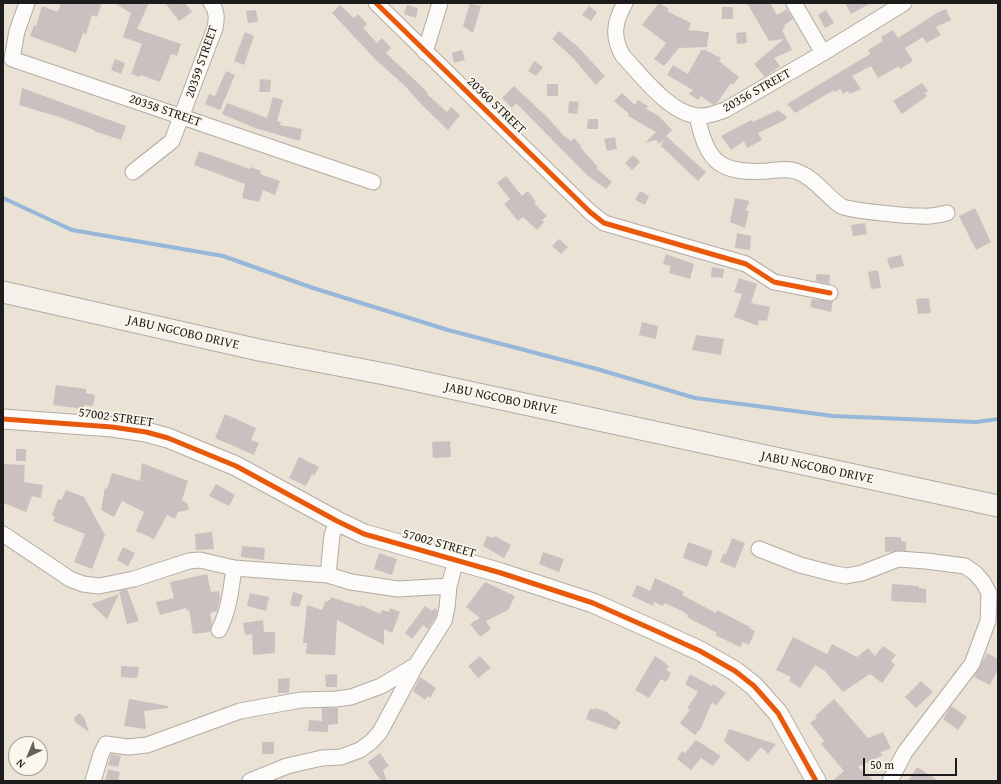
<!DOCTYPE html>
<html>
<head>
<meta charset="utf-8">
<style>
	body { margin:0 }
	#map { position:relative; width:1001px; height:784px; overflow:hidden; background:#eae2d4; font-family:"Gentium Book Plus",serif }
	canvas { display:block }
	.frame { position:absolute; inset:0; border:4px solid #1c1c1c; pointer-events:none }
	.north { position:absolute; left:8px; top:736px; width:40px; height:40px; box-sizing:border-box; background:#fbf7ec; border:1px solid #a29f99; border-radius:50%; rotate:224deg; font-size:11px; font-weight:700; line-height:16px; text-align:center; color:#1c1c1c }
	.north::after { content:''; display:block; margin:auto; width:14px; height:18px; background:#64615c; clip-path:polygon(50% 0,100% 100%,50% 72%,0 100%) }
	.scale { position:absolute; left:863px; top:758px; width:94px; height:18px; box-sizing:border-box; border:2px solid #1c1c1c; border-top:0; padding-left:5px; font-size:12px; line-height:14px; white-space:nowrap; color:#1c1c1c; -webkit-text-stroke:3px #fbf7ec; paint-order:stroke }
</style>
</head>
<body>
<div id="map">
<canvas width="1001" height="784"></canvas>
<div class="frame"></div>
<div class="north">N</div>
<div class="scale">50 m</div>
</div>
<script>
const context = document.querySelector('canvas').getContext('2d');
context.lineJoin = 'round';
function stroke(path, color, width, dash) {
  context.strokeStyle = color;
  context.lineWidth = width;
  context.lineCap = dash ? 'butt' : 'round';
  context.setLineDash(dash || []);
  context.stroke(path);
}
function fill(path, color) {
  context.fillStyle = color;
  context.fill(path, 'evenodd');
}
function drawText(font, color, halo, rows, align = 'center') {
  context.font = font + ' "Gentium Book Plus",serif';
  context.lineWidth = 3.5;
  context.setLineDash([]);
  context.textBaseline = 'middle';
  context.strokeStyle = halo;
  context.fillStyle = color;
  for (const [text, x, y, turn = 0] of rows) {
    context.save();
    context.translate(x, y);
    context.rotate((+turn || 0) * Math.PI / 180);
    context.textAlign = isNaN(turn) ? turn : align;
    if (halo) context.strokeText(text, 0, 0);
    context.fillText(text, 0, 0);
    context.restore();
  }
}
const stream = new Path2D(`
	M3 198 72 230 223 256 313 288 448 330 597 369 695 398 833 416 976 422 998 419`);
const building = new Path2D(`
	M61 3H102L97 17 92 15 86 34 83 33 76 53 30 36 34 25 36 26 42 6 58 12Z
	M114 3H149L137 29 181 44 177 56 171 54 160 82 141 75 140 77 131 74 142 44 123 37 131 13Z
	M165 3H185L192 12 179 21Z
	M470 3 481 6 473 33 463 26Z
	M659 3 669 9 667 11 691 23 688 30 709 32 707 47 679 48 664 66 654 59 666 43 642 25Z
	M747 3H770L777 15 787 9 793 19 786 24 784 26 785 28 782 30 792 50 774 58 780 66 765 77 754 64 784 39 769 41Z
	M845 3H871L851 14Z
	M340 5 354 18 358 14 367 24 363 28 377 43 382 38 391 48 386 53 420 85 428 93 427 94 447 112 451 107 460 115 448 130 423 106 405 86 377 61 332 13Z
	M407 5 418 8 416 18 404 14Z
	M589 6 597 12 591 21 582 15Z
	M722 7H733V19H722Z
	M946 9 951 20 936 27 941 35 926 43 923 37 905 48 913 61 900 69 899 66 878 78 871 66 852 76 861 89 850 94 848 91 843 94 840 89 835 92 834 90 795 113 787 104 870 54 868 50 883 41 881 37 893 30 898 38 937 13Z
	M256 10 258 22 248 23 246 11Z
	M826 10 834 23 825 28 818 15Z
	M559 31 578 47 605 76 596 85 572 57 552 39Z
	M245 32 254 36 244 65 234 61Z
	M746 32 747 43 737 44 736 33Z
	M462 50 465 60 454 63 452 53Z
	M701 50H705L721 58 719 61 739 77 733 85 731 83 717 103 713 105 701 96 698 100 689 94 693 90 667 75 673 65 688 74Z
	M115 59 125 63 121 74 111 70Z
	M534 61 543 67 536 76 528 71Z
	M226 71 235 75 220 110 205 104 209 94 215 96Z
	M260 79 271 80 270 92H259Z
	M922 83 928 91 924 93 927 96 902 114 893 101Z
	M547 84H558V96H547Z
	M514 86 548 118 564 136 571 141 574 138 581 146 580 147 598 167 596 168 612 182 606 189 588 176 516 103 512 108 502 98Z
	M22 88 126 126 121 140 94 131V130L59 117 19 105Z
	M622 93 635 105 638 100 648 106 646 109 659 116 672 130 666 136 706 172 698 181 661 146 664 139 659 144 656 140 645 143 656 132 628 116 629 114 614 101Z
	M273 97 283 100 277 121 281 122 280 125 302 129 300 141 255 128 222 114 227 103 267 118Z
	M569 101 579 102 577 114 568 113Z
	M778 110 787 117 785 120 758 133 762 140 747 148 744 141 731 150 721 136 751 120 753 122Z
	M588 119H598V129H587Z
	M615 137 617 149 607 151 604 139Z
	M199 151 250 169 251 167 261 171 260 174 280 181 275 195 263 190 259 202 242 198 245 184 194 165Z
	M633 155 640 162 632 170 625 163Z
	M506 176 522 196 528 191 536 202 534 203 547 216 542 220 544 222 537 230 523 217 518 221 504 204 510 199 497 183Z
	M640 191 649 196 645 205 635 200Z
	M735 198 749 201 746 211H749L745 228 730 222Z
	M975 208 991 242 976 250 959 216Z
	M865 223 867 234 853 236 851 225Z
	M737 233 751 236 750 250 735 248Z
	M559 239 568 247 561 254 552 246Z
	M666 254 694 264 690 279 669 273 671 266 663 264Z
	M901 255 904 266 890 269 887 258Z
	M712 267 724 269 723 278 711 277Z
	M878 270 881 288 871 289 868 272Z
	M817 274 830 275 829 284 815 281Z
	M739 278 757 284 751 303 770 307 767 321 759 320 758 326 734 317 742 294 734 292Z
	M929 298 931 313 918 314 916 299Z
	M812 299 833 301 831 312 810 307Z
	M642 322 658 326 656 339 639 335Z
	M696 335 724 339 721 355 692 350Z
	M56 385 86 389V393L95 395 93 406 84 405V409L53 405Z
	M225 414 256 428 251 440 259 443 254 455 215 438Z
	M450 441 451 457 433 458 432 442Z
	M16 449H26V461H16Z
	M299 457 319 467 314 476 312 474 306 486 289 478Z
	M142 463 188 481 182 500 187 503 189 510 178 512 175 519 167 515 154 539 136 531 144 512 122 501 114 517 101 510 105 488 107 489 112 473 140 481Z
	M3 464 25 465 24 482 43 485 41 498 32 496 26 512 3 503Z
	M216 484 235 495 229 506 209 496Z
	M66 490 84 497 105 535 92 569 74 562 85 534 53 521 55 517 52 515 58 499 61 500Z
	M212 532 214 549 196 550 195 534Z
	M487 536 494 538 495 536 511 545 504 558 483 546Z
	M885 537H901V541L906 542V551L885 552Z
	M732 538 745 543 735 568 720 562 724 553 726 554Z
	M688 542 713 551 707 567 683 558Z
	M242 546 265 548 264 560 241 557Z
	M123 547 135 553 128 566 117 560Z
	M543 552 564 559 559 572 539 564Z
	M379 553 397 559 392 575 374 569Z
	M207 574 211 592 219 591 220 598 217 611 210 613 212 624 210 632 193 634 189 610 186 611V608L160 615 156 602 174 598 170 582Z
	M655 578 684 592 682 595 716 613 717 610 750 627 749 628 755 631 749 645 743 642 740 647 715 635 717 633 687 617 688 615 682 611 664 603 663 606 654 602 653 606 632 596 637 585 650 591Z
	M485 582 515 596 508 610 486 621 491 629 480 637 470 624 480 618 466 607Z
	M892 584 919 586V588L926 589V603L891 601Z
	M127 589 139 621 127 624 119 591Z
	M293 592 303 595 299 607 290 605Z
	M250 593 269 597 266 611 247 606Z
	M119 594 107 619 91 604Z
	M331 597 348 603V602L360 607 361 605 380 614 382 610 389 612 390 608 400 612 392 633 384 629V645L337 620 335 655 306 654 307 643H303L307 605 322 610 325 602 330 600Z
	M425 606 432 611 435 608 437 610 436 617 428 629 423 625 412 639 405 633Z
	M263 620 264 632H275V653L253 655 252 634 245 635 243 623Z
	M793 637 827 654 832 644 857 657 868 648 875 656 883 646 896 655 891 661 895 665 882 683 870 674 843 692 824 670 815 665 800 688 789 681 791 677 776 670Z
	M987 653 998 659V670L990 685 974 677Z
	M480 656 491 668 478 678 468 666Z
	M655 656 666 663 665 664 669 666 666 670 671 673 666 682 661 679 649 698 635 690Z
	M121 666 139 667 137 678 121 677Z
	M337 674V687H326L325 675Z
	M690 674 712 686 713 684 726 693 716 706 712 702 701 728 695 735 680 723 690 710 687 708 698 692 685 684Z
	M420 677 436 688 430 698 428 696 425 700 413 691Z
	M290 678 289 693H278V679Z
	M921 681 933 692 916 708 905 697Z
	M129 699 168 706V708L144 711 146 729 124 726Z
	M834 699 868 738 883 732 891 748 880 753 883 755 858 767 874 781H832L844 771 821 744 824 741 810 723 817 718 815 716Z
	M951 706 967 717 958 730 943 719Z
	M322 708H338V724L328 725V732L308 731 309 720 322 721Z
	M590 708 595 710V708L605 711 621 722 616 730 586 719Z
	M79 713 84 717 89 732 75 722 74 718Z
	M729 729 766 741 776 744 768 754 761 747 748 762 724 741Z
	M696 740 721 756 713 766 701 758 691 770 677 759 682 751 685 753Z
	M262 742H274V754H262Z
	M380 753 389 766 383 770 387 781H381L368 762Z
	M111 754 121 756 118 767 108 765Z
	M917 767 939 781H908Z
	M108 769 120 772 118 781H105Z`);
const minor = new Path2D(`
	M27 3 17 31 12 59 373 182
	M376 3 590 212 604 223 746 264 774 282 830 293
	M625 3C614 22 612 37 623 56 642 76 670 114 698 116 708 117 716 113 725 110L823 53 904 3
	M794 3 823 53
	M425 52 440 3
	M697 116C707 163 720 174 768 171 778 170 789 168 798 172 815 178 826 196 841 206 850 211 909 216 922 216 930 217 939 215 947 213
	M133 172 172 141 215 28C217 18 217 11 211 3
	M3 534 70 579 83 584 99 586 134 579 189 561 200 560 234 568 328 575 351 582 398 589 449 586
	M759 549 800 565 835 574 846 576 862 573 898 559 926 561 965 566 975 573 983 582 989 593 988 621 972 664 905 752 890 781
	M328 575 332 535 337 521
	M219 630C229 610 231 590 234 568
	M93 781 101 754 106 744 128 747 147 745 240 711 301 700 336 699 351 697 381 686 416 665
	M250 781 287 766 322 758 341 757 360 750 371 742 380 732 416 665 444 621 447 608 449 586 456 560`);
const tertiary = new Path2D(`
	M3 419 112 427 146 432 168 438 236 466 337 521 364 534 501 573 593 603 654 630 700 651 735 671 754 686 778 713 816 781`);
const secondary = new Path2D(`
	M3 292 259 350 390 375 998 506`);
const cycleway = new Path2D(`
	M376 3 590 212 604 223 746 264 774 282 830 293
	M3 419 112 427 146 432 168 438 236 466 337 521 364 534 501 573 593 603 654 630 700 651 735 671 754 686 778 713 816 781`);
const streetNames = [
	["20359 STREET",202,62,-71],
	["20356 STREET",757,91,-29],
	["20360 STREET",496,106,44],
	["20358 STREET",165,111,19],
	["JABU NGCOBO DRIVE",183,333,13],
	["JABU NGCOBO DRIVE",501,399,12],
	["57002 STREET",116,418,8],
	["JABU NGCOBO DRIVE",817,468,12],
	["57002 STREET",439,544,16]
];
stroke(stream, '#96b6da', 4);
fill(building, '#cbc0c0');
stroke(minor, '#b1aca3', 17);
stroke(tertiary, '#b1aca3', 21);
stroke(secondary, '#b1aca3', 23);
stroke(minor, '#fcfbf9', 15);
stroke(tertiary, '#fcfbf9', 19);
stroke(secondary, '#f4f0ea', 21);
stroke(cycleway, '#e8590c', 5);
drawText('13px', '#1c1c1c', '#fbf7ec', streetNames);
</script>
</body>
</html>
